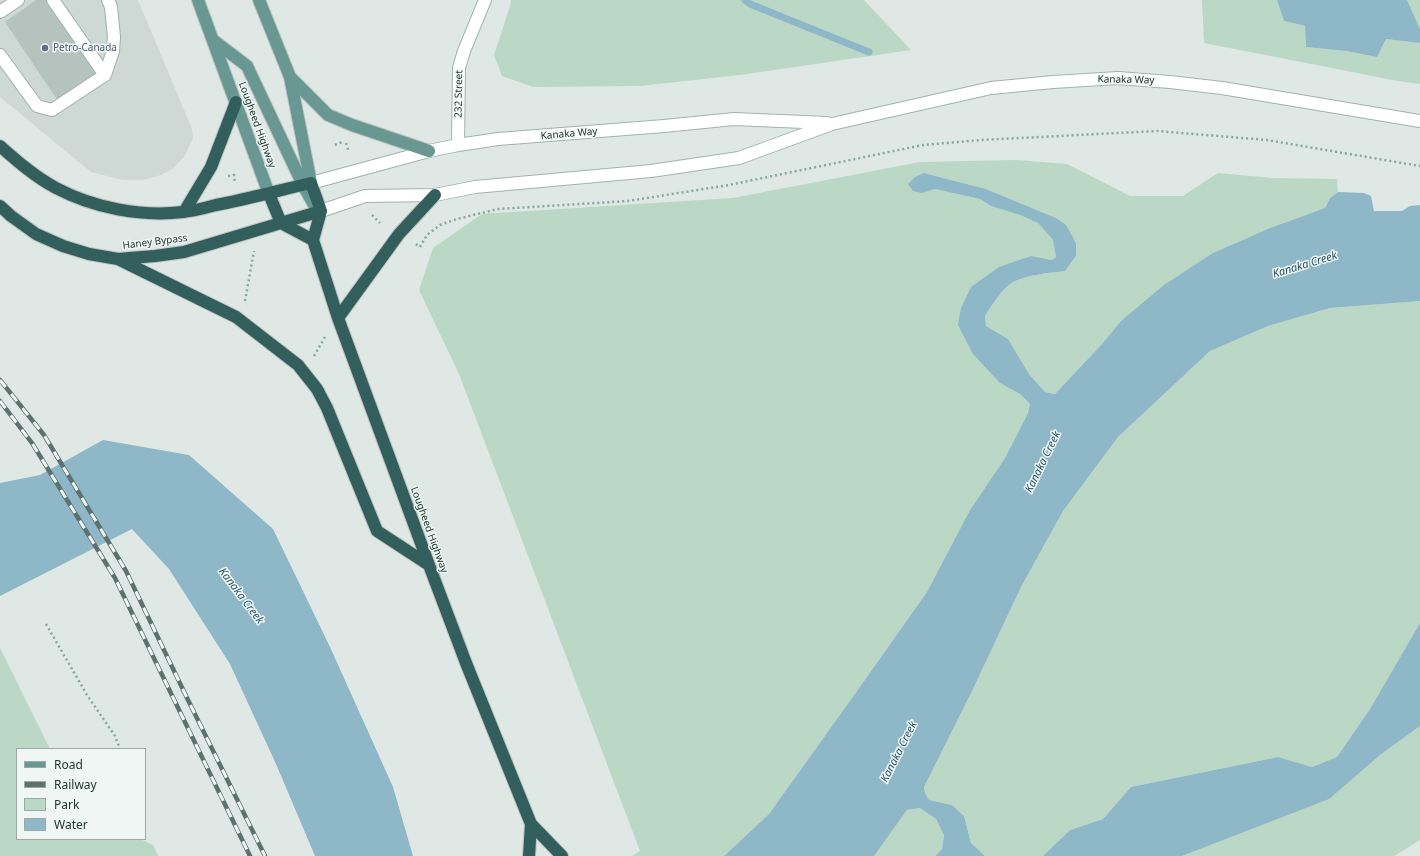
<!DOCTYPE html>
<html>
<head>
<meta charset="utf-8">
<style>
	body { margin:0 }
	#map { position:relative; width:1420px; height:856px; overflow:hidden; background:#dfe8e5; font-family:"Noto Sans",sans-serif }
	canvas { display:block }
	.legend { position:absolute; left:16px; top:748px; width:130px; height:92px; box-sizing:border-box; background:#eff6f3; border:1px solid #9da9a6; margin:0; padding:5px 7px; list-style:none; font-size:12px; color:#233633 }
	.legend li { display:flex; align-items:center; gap:8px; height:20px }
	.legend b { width:20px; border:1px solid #9da9a6 }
</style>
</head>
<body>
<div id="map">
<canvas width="1420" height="856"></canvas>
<ul class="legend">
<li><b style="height:5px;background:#699892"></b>Road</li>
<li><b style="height:5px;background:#5d726f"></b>Railway</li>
<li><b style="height:11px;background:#bbd7c6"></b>Park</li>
<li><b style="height:11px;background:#8eb7c7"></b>Water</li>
</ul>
</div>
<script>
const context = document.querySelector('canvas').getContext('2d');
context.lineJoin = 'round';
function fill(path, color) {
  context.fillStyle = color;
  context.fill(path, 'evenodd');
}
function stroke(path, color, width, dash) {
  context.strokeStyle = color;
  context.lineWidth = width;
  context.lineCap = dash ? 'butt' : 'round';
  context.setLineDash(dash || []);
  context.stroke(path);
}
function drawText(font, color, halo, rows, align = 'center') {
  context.font = font + ' "Noto Sans",sans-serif';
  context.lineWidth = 3;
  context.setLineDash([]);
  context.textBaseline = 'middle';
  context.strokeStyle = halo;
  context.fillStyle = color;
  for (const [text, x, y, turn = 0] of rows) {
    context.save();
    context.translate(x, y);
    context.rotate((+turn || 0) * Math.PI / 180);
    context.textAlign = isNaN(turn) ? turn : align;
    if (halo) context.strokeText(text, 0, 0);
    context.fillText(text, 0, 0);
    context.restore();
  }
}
const built = new Path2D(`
	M0 0H138L192 129 193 138 184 157 174 168 161 175 143 180H123L91 172 0 97Z`);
const green = new Path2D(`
	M511 0H864L911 50 740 75 640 86 533 87 502 76 494 55 510 6Z
	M1202 0H1277L1284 21 1305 26 1306 47 1346 51 1377 57 1386 39 1420 43V84L1398 81 1204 43Z
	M1407 0H1420V29Z
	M1017 160 1067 164 1130 196H1183L1218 173 1272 178 1337 179 1338 192 1330 198 1325 208 1270 228 1213 253 1121 321 1102 344 1055 394 1045 392 1029 374 1008 339 986 326 985 316C992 305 1000 292 1010 284 1023 275 1049 273 1065 271L1076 256V243L1056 218 986 189 924 173 922 193 935 189 980 199 991 206 1020 215 1038 223 1053 240 1056 257 1052 260 1030 256 971 287 1000 383 1020 394 1030 404 1028 413 1005 458 970 510 927 592 852 698 769 814 724 856H632L640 851 459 374 419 290 433 248 482 214 733 198 920 162Z
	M1420 301V623L1370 709 1337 757 1312 767 1278 757 1131 787 1103 819 1070 830 1043 856H985L971 843 964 816 952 805 929 800 925 793 924 787 973 689 1021 587 1063 511 1118 437 1210 351 1268 326 1330 308Z
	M0 648 50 749H17V839H140L153 845 158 856H0Z
	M1420 726V840L1394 856H1182L1249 830 1380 755Z
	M920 808 936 819 944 834 942 849 935 856H874L907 810Z`);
const water = new Path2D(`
	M1277 0H1407L1420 29V43L1386 39 1377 57 1346 51 1306 47 1305 26 1284 21Z
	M924 173 986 189 1056 218 1066 225 1076 243V256L1065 271C1049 273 1023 275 1010 284 1000 292 992 305 985 316L986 326 1008 339 1029 374 1045 392 1055 394 1102 344 1121 321 1164 285 1213 253 1270 228 1325 208 1330 198 1338 192 1364 193 1371 196 1374 211H1402L1410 206 1420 205V301L1330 308 1268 326 1210 351 1118 437 1063 511 1021 587 973 689 924 787 925 793 929 800 952 805 964 816 971 843 985 856H935L942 849 944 835 936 819 920 808 907 810 874 856H724L769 814 852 698 927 592 970 510 1005 458 1028 413 1030 404 1020 394 1000 383 973 354 958 325 961 308 971 287 999 267 1031 256 1052 260 1056 257 1053 240 1038 223 1020 215 991 206 980 199 935 189 922 193 913 191 908 184 915 177Z
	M103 440 189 455 273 529 330 647 393 787 413 856H315L276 764 230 664 169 569 132 529 0 596V483L40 475Z
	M1420 623V726L1380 755 1329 799 1182 856H1043L1070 830 1103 819 1131 787 1278 757 1312 767 1337 757 1370 709Z`);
const stream = new Path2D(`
	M745 0 750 4 869 52`);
const building = new Path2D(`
	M36 0H46L97 75 58 101 5 22Z`);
const path = new Path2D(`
	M346 143 348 150
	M335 145 342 142
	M228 176 234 175 235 183
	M372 215 380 223
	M416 244 420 247 427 235 440 225 457 219 498 209 628 201 729 185 923 145 981 140 1157 131 1267 140 1420 166
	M245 301 254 251
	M314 356 325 337
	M46 624 87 695 115 736 120 749`);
const lane = new Path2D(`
	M53 0 105 75
	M0 12 18 0
	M0 55 37 106 52 110 105 75 113 51 114 37 111 7 108 0`);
const secondary = new Path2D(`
	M458 145 459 68 464 51 485 0
	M311 183 429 151 458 145 498 139 664 126 734 119 827 123
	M321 211 365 196 435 195 475 187 651 171 739 158 832 124 991 88 1053 82 1118 78 1170 82 1222 88 1420 121`);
const primary = new Path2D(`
	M198 0 269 194
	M259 0 290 77 311 183
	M213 40 247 66 303 185 317 210
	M290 77 328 115 352 125 429 151`);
const highway = new Path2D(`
	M0 146C17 161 35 177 56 188 94 208 141 217 183 212 194 211 205 208 216 205 248 199 280 190 311 183L321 211 313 240 338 318 429 565 466 663 531 824 562 856
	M269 194 281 223 313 240
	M0 206 11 216 36 234 63 246 89 254 118 259 155 256 184 252 321 211
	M184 212 211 167 236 102
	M118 259 236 317 298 365 317 389 327 408 377 531 429 565
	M338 318 399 234 435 195
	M529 856 531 824`);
const rail = new Path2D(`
	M0 380 44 435 126 571 188 700 265 856
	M0 401 32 443 115 578 250 856`);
const markers = [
	[45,48,4,"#5c6f8a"]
];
const serviceNames = [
	["Petro-Canada",53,48]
];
const streetNames = [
	["Kanaka Way",1126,80,1],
	["232 Street",459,94,-89],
	["Lougheed Highway",257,125,70],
	["Kanaka Way",569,134,-5],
	["Haney Bypass",155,242,-7],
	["Lougheed Highway",429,530,70]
];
const waterNames = [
	["Kanaka Creek",1305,265,-17],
	["Kanaka Creek",1043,462,-64],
	["Kanaka Creek",241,596,53],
	["Kanaka Creek",899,752,-63]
];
fill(built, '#ced8d5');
fill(green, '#bbd7c6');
fill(water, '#8eb7c7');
stroke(stream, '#8eb7c7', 7);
fill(building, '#b5c3bf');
stroke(lane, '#a3afac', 14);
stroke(secondary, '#a0b3ae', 14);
stroke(primary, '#bdc3c2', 14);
stroke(highway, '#bdc3c2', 14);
stroke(path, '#84a8a1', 2.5, [2, 3]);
stroke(lane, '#fff', 12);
stroke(secondary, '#fff', 12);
stroke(primary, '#699892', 12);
stroke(highway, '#325e5b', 12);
stroke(rail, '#5d726f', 4.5);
stroke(rail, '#eff6f3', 3, [9]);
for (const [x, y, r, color] of markers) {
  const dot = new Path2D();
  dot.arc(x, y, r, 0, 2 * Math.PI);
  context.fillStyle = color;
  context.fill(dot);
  stroke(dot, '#eff6f3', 1.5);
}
drawText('10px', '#4e5e75', '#eff6f3', serviceNames, 'left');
drawText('10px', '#233633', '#eff6f3', streetNames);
drawText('italic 11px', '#25556a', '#eff6f3', waterNames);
</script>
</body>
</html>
